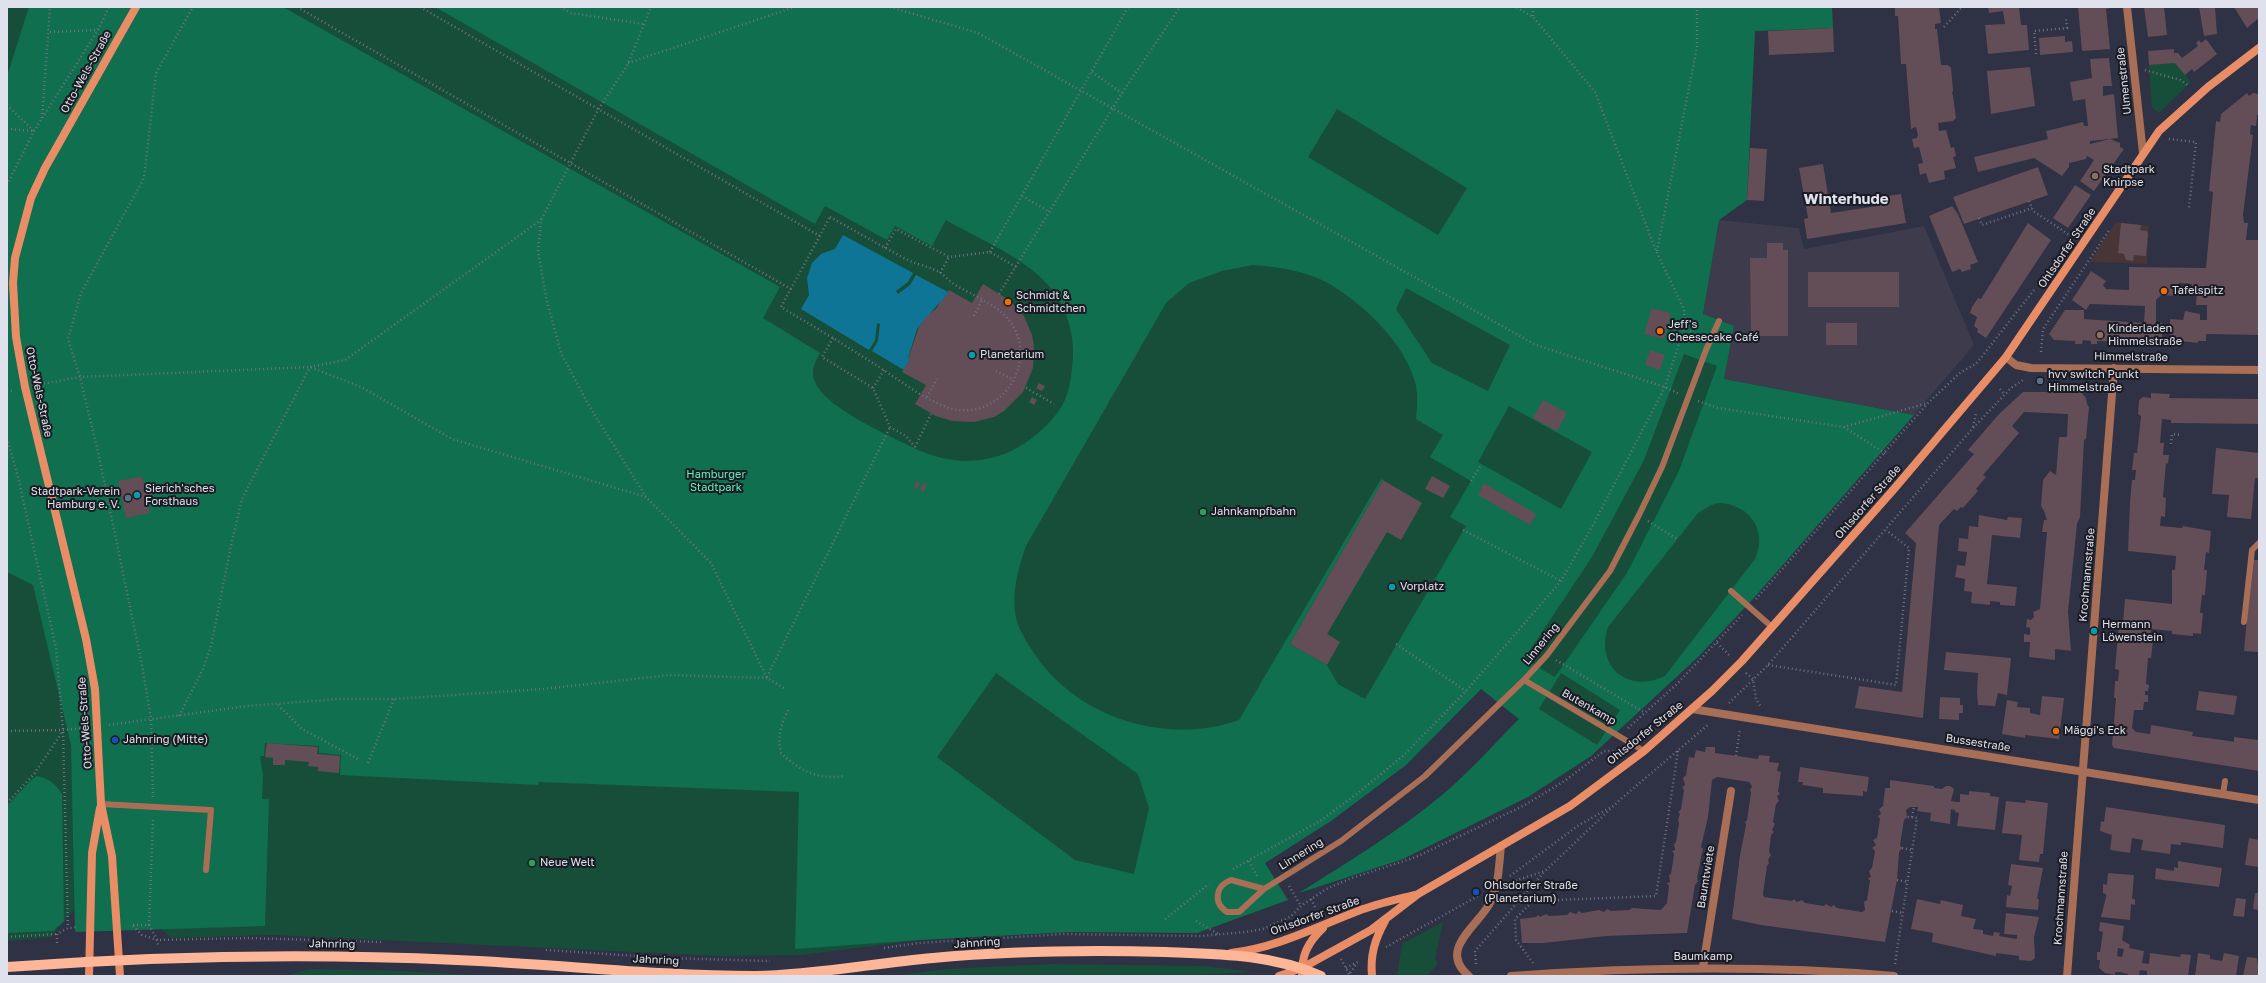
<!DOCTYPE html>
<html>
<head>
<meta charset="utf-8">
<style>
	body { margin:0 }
	#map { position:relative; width:2266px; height:983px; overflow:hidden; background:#2f3144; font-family:"Golos Text",sans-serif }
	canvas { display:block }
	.frame { position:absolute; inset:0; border:8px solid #dfe1ed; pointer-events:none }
</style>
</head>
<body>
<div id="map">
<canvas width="2266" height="983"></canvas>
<div class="frame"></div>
</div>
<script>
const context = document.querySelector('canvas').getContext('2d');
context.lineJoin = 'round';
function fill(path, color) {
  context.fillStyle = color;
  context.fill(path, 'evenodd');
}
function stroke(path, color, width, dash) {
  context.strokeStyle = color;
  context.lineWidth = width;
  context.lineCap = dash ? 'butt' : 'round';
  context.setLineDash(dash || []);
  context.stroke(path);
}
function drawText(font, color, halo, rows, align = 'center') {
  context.font = font + ' "Golos Text",sans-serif';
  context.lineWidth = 4;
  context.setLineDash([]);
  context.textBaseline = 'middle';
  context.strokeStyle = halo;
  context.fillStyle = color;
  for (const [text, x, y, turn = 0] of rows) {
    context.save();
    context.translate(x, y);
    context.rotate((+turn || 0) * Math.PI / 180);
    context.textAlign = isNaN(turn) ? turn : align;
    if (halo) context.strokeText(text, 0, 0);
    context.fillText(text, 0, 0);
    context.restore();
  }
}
const commercial = new Path2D(`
	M2116 222 2149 226 2147 264 2090 262Z`);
const industrial = new Path2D(`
	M1719 220 1799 228 1804 249 1924 226 1974 345 1914 415 1724 379 1734 327 1703 314Z`);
const green = new Path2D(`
	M7 7H1832L1833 28 1755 31 1747 200 1719 220 1703 314 1734 326 1724 379 1914 415 1752 600 1699 656 1591 756 1528 797 1403 859 1299 893C1349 861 1403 829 1448 790 1473 768 1496 742 1519 719L1481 689 1406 765 1331 821 1265 863 1288 900 1197 933 1069 932 920 940 801 955 719 956 274 935 171 938 125 895 82 901 51 937 7 941Z
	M2175 62 2191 82 2160 112 2155 111 2152 107 2149 65Z
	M1443 922 1435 959 1438 964 1426 976H1397L1402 944Z
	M1051 964 1203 966 1252 972 1177 976H892L947 969Z
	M309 969 380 970 495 976H285Z`);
const forest = new Path2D(`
	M29 7H283L780 287 763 318 820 353C815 362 811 370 814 379 821 407 893 437 918 450 958 467 997 465 1032 438 1045 428 1056 417 1064 402 1069 392 1071 378 1072 367 1076 342 1069 313 1054 292 1028 258 982 241 946 220L932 246 895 226 887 240 825 206 815 224 435 7H1832L1833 28 1755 31 1747 200 1719 220 1703 314 1734 326 1724 379 1914 415 1752 600 1699 656 1591 756 1528 797 1403 859 1299 893C1349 861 1403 829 1448 790 1473 768 1496 742 1519 719L1481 689 1406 765 1331 821 1265 863 1288 900 1197 933 1069 932 920 940 795 949 799 792 539 782 538 785 340 775 341 755 319 753V746L265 743 264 756H260L263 775 262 799H269L265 926 75 932 71 745 33 585 7 572V76ZM1337 109 1467 188 1438 235 1308 157ZM1253 265C1277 267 1302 270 1324 281 1360 300 1407 344 1416 386 1418 397 1417 408 1416 419L1443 435 1430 457 1471 481 1450 517 1466 526 1365 699 1338 684 1327 665 1290 644 1383 480 1381 479 1239 720C1167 746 1076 718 1034 653 1027 643 1019 630 1016 618 1011 593 1018 569 1026 546L1166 303 1189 283 1222 271ZM1406 288 1510 345 1488 391 1432 363 1396 309ZM1684 354 1717 366 1679 471 1627 573 1555 677 1524 659 1592 557 1644 460ZM1509 406 1592 452 1561 509 1478 462ZM1719 503C1750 504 1768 531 1755 559L1665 676C1628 694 1595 667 1608 627L1698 513 1711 505ZM996 673 1138 774 1149 808 1134 874 1075 860 937 757ZM1561 673 1620 710 1597 745 1539 709Z
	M37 776C48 778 56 784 62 794L64 921 53 931 7 933V806L31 780Z`);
const water = new Path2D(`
	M843 235 913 273 908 282 896 291 898 294 910 285 916 275 948 292 942 302H940L917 329 908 358 910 359 904 370 872 351 878 341 880 324 877 323 875 340 869 350 801 309 809 295 807 278 812 263 821 254 835 249Z`);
const building = new Path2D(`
	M1895 7H1939L1941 23 1935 24V29H1937L1941 65H1948L1951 68 1953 90 1952 94 1953 95 1956 118 1953 121 1938 123 1939 131 1946 130 1951 148 1954 147 1956 156 1953 157 1956 168 1944 171 1945 179 1929 183 1926 173 1920 175 1918 164 1923 163 1919 147 1914 148 1912 139 1917 138 1918 135 1916 127 1911 129 1906 64H1901L1898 16H1895Z
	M1988 7H2019L2021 25H2027L2029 50 1988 54 1985 25 2005 24 2003 11 1989 13Z
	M2078 7H2116L2106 9 2110 49 2082 51Z
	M2144 7H2164L2167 35 2148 37Z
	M2199 7H2215L2217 34 2204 36Z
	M2234 7H2259V18L2247 28Z
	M1833 28 1834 52 1769 55 1768 31Z
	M2065 36V42L2072 41 2073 52 2040 55 2039 38Z
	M2206 39 2217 54 2194 72 2192 69 2185 75 2175 63 2149 65 2148 51 2174 49V53H2178L2182 58 2198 46 2196 43 2199 40 2201 43Z
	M2109 58 2112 86H2103V96L2114 94 2118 138 2110 139 2120 143V147L2124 149 2094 191 2080 181 2094 160 2087 156 2086 159 2069 163V167L2062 176 2034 158 1978 172 1974 157 2048 139 2046 131 2083 122 2084 126H2088L2085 99 2073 101 2070 82 2092 78 2090 59ZM2110 139 2090 144V141Z
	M2030 67 2035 106 1991 114 1987 71Z
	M2247 93 2249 96 2253 93 2259 94V115H2257L2256 126 2251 125 2250 134 2253 135 2243 215 2244 223H2248L2246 240H2259V335L2206 334V341H2198V343L2170 340V319L2183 320 2185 311 2200 314V320H2207V305H2196L2197 291 2191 290 2192 284 2179 283V296L2161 295 2156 300V323H2162V343L2097 341V344H2091V341L2083 340 2082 344H2075V341L2054 340 2049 334 2065 310H2084V319L2144 323 2145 306 2090 304 2086 310 2072 300 2091 271 2106 281 2103 285 2106 289 2129 290V267L2206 268 2213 192 2209 191 2216 121 2220 122 2221 114Z
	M1750 148 1767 149 1764 201 1747 200Z
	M1823 164 1831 213 1877 206 1876 200 1881 197 1901 194 1906 223 1807 239 1804 219 1808 218 1799 168Z
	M2038 167 2048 195 1964 224 1953 197Z
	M2075 185 2091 195 2068 228 2053 218Z
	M1952 206 1958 214 1978 262 1970 265 1971 269 1962 272 1960 269 1952 272 1929 216Z
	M2028 223 2051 240 1986 338 1977 332 1978 329 1974 326 1977 317 1970 313 1972 307 1978 298 1981 299Z
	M2121 223 2141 225 2140 230 2147 231 2148 234 2146 256 2134 255 2133 261 2126 260 2124 254 2118 253Z
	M1767 243H1783V250H1788V336H1751L1750 258H1767Z
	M1808 272H1899V307H1808Z
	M983 284 1009 300 1024 316 1032 335 1034 346 1033 368 1023 392 1004 411 994 417 974 422 952 421 936 416 915 404 926 385 902 372 910 359H908L919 327 927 316 937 308 940 301 942 302 949 290 972 303Z
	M1652 308 1671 313 1664 339 1644 334Z
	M1826 323H1857V345H1826Z
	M1650 350 1665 355 1660 370 1645 365Z
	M1039 383 1045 386 1042 391 1036 388Z
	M2023 392H2081L2086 398 2087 404 2089 407 2086 439 2084 440 2080 517 2077 524 2068 612 2071 651 2055 649V660L2029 657 2030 642H2024V634L2030 635V628L2026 627 2027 619 2031 620 2034 617 2033 612 2040 609 2047 532H2042L2044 520H2047L2044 511 2041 506 2043 480 2050 471 2056 475 2059 437H2067L2068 414 2024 412 2012 426 2019 433 1983 475 1986 477 1976 489 1978 491 1963 508 1961 507 1957 511 1954 509 1939 525 1923 718 1855 708 1859 686 1902 692 1916 543 1905 533 1974 454 1968 450 1999 414Z
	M2151 393 2170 394 2169 398 2259 399V424L2171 423V420L2162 419 2160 443H2164L2163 455H2169L2168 464 2166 463 2163 497 2166 498 2165 517 2161 516 2160 526 2182 528 2183 526 2211 531 2209 553 2206 552 2204 570H2207L2205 595H2202L2200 613H2203L2201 634 2193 633V636L2172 634V631L2151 629 2150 641H2153L2151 658H2148L2146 684 2149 685 2148 691H2145V695H2148V702H2144L2143 710H2134L2132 728 2136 732 2150 734 2151 725 2193 732 2192 736 2230 741 2234 742V737L2259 740V771L2114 748 2112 745 2116 698H2114L2115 681H2118L2119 670 2115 669 2119 623H2123L2125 599 2172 604V570H2175L2176 556 2128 551 2130 502 2132 480H2135L2136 470H2132L2134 453H2137L2141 416 2138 414 2139 400 2143 397 2151 398Z
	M1032 397 1037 400 1034 405 1029 402Z
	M1543 400 1567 413 1557 431 1533 418Z
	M2216 448 2259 453V478H2255L2251 519 2227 517 2229 495 2212 494Z
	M142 476 145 488 151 487 153 499 147 500 150 513 126 518 118 481Z
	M1432 476 1450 486 1443 498 1425 489Z
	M1383 480 1422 503 1401 540 1387 532 1327 634 1340 642 1327 665 1290 644Z
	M916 481 920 483 917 489 914 488Z
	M923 483 927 484 924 492 920 490Z
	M1484 483 1536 514 1530 525 1478 495Z
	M1979 515 2007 520 2008 517 2022 518 2020 538 1992 535 1987 584 2017 587 2015 606 2000 605V602L1990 601V605L1971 603 1972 592 1964 591 1965 579 1955 577 1957 565 1965 566 1967 552 1958 551 1959 538 1968 539 1969 526 1978 527Z
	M2252 560H2259V652L2244 651Z
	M1946 652 2011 658 2007 695 1998 693 1995 706 1978 705 1977 693 1978 673 1944 670Z
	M2199 691 2237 696 2234 715 2196 710Z
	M2042 696 2064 698 2059 739 2025 735V738L2002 734 2007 700 2018 702 2017 707 2030 708V713L2040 715Z
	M1940 697 1960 698V705H1963V713H1959V720L1939 719Z
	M267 743 318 747 317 754 340 756 339 773 318 771V767L308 766 309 762 285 760V765H273V758L265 757Z
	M1706 747H1715V753L1758 759 1759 755 1770 756 1769 762 1779 763 1777 771 1781 772 1778 791 1780 794 1777 796 1779 801 1776 804 1773 822 1775 824 1772 830 1774 832 1771 835 1769 852 1771 855 1768 860 1769 863 1767 866 1763 894 1764 897 1792 901 1794 899 1797 902 1802 900 1805 903 1824 906 1826 904 1831 907 1834 905 1837 908 1862 912 1865 910 1864 902 1867 900 1870 881 1868 878 1871 877 1869 871 1872 868 1875 851 1872 848 1876 845 1873 840 1877 838 1880 819 1878 816 1881 814 1879 809 1883 806 1885 788H1890V780L1934 786V788L1942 789 1946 786H1950L1954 789 1951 801 1956 802H1960V794L1969 795V791L1990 793V796L1999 797 1995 830 1957 826 1959 813 1955 812V810L1951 809 1950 824 1930 821 1931 813 1917 811 1918 807H1910L1906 810 1907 817 1904 820 1900 845 1902 848 1899 852 1897 880 1885 942 1761 925 1732 919 1740 855 1746 825 1745 822 1747 820 1751 793 1750 790 1752 786 1749 782 1717 777 1712 780 1708 817 1701 847 1703 849 1697 878 1698 881 1695 885 1687 933 1606 936 1544 943H1522L1520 919 1536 917 1538 915 1540 917 1546 914 1549 916 1567 915 1570 912 1576 914 1579 911 1582 913 1599 910 1604 912 1607 909 1611 911 1629 910 1632 908 1661 910 1667 903 1669 886 1667 883 1670 882 1669 875 1671 874 1674 854 1672 851 1675 850 1674 844 1676 842 1679 823 1678 820 1680 814 1678 812 1681 809 1684 790 1682 787 1685 785 1683 778 1686 775 1689 757 1694 758 1696 750 1705 752Z
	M1800 767 1869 777 1867 792 1863 791V796L1823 793V788L1802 785 1803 782H1798Z
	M2026 800 2048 803 2043 854H2040L2039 862 2019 860 2022 835 2002 833 2006 801 2025 803Z
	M2106 807 2225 825 2223 848 2181 842V845L2171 844 2170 854 2141 850 2143 840 2132 838 2130 853 2110 850 2112 835 2100 831 2101 821 2104 822Z
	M2249 838 2259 840V867L2245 865Z
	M2178 861 2222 868 2219 887 2155 879 2156 868 2174 871V867L2178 868Z
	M2011 864 2043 868 2037 899H2039L2038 910 2006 907 2007 895 2010 896 2012 886 2008 885Z
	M2108 873 2134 875 2132 899H2135V905L2131 904 2130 920 2101 917 2106 897V894L2103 893V884L2107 885Z
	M2255 893H2259V910L2253 909Z
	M2236 898 2246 899 2244 917 2233 916Z
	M1917 899 1940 904 1941 900 1963 905 1961 916 1976 919 1973 929 1983 930V934L1993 936 1994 932 2000 933 1999 936 2017 939V935L2004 934 2006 913 2039 917 2034 937 2035 958 2031 961 2019 960V956L1996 953V956L1932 942 1933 933 1911 929Z
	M2100 922 2124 926 2122 940 2130 945 2129 948 2144 951 2142 963 2149 964 2150 953 2180 957 2181 954 2191 955 2188 976H2147V971L2140 970 2139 976H2128V974L2120 972H2115V975L2105 973 2099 968 2100 960H2097V952H2100L2103 932 2099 931ZM2118 948 2124 949 2122 957 2117 956Z
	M2198 953 2210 955V959L2222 961 2224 953 2239 956 2236 976H2195Z
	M2247 957 2257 958 2259 976H2243Z`);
const path = new Path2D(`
	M297 7 791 289
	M420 7 820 236
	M560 7 571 13 643 24
	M890 7 978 33 1536 345 1665 387 1679 394
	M1533 7V16
	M2046 7V8
	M1944 27 1962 7
	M50 32 98 30
	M2036 54 2034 31 2067 28 2066 18
	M628 63 795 7
	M2145 70 2180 80 2189 86
	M1092 72 1122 93
	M7 105 34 131
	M42 118 50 7
	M7 129 34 131
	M2169 139 2196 142 2189 208
	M7 185 34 131 98 30 109 7
	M1022 196 1050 212
	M2029 201 2033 211 2074 238
	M830 217C857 232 883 247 910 261 920 265 932 268 941 273 946 277 951 283 957 286 974 296 996 304 1008 319 1042 360 1001 423 949 408 924 400 894 376 871 362 842 343 811 325 781 307Z
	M1979 218 1982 225 2032 208
	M885 248 896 229 949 257 990 252 1016 267
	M1657 251 1697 47V7
	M990 252 1128 7
	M940 273 949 257
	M999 294 1122 93 1180 7
	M974 316 982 300
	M1685 325 1699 341
	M833 338 822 357 873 388 890 427 906 436 915 447
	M2041 352 2043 329 2110 229
	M996 371 1014 380
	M36 385 80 377 310 367 361 387 452 439 646 497 711 563 767 678 784 688
	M873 388 884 370
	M1026 388 1054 404
	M2000 389 2004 394
	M7 392 14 390
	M927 397 937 379
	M1698 401 1718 408 1844 427 1928 403
	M1844 427 1886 454
	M1973 427 1976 413
	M7 438 19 481 56 648 63 730 68 928
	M2171 444 2172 434 2181 435
	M915 447 931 414
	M1471 481 1481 465
	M646 497 588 404 561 353 546 297 538 251 541 220 598 110 628 64 651 7
	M1648 521 1677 539
	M1463 530 1561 581
	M1756 599 1928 403 1961 372 1976 364 2034 290
	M1717 643 1731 657
	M1396 644 1466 691
	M1556 660 1645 713
	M1768 665 1896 685 1909 548 1886 530
	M1746 673 1753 679 1756 699 1761 707
	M767 677 890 427
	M1729 703 1768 665 1973 428 2011 388 2023 380
	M278 705 302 729 358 759
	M788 710C781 725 777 737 781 753 800 771 818 780 844 776
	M179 716 203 669 211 646 231 546 242 499 310 367 345 360 541 220
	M109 725 247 706 339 699H394L543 689 670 675 767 678
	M1628 728 1676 685 1742 615
	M7 731 63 730 86 728
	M1736 756 1740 729
	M368 763 394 699
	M153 797 151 719 142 665 98 452 80 377 68 339 81 293 144 178 156 73 193 7
	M7 803 34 774 63 731
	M1912 817 1914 807
	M1902 848 1912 850
	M1249 861 1257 876
	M1233 869 1320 821 1358 793 1404 755 1466 691 1561 581 1593 525 1665 387 1685 325 1684 309 1656 251 1595 92 1533 17 1516 7
	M1510 876 1579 825 1613 806
	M1897 880 1907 882
	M1508 883 1545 871 1622 798 1709 724
	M1289 886 1301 906
	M1311 899 1315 907
	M1892 911 1902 913
	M1165 919 1209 884
	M1196 921 1220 935
	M133 925H149L157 940 247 938 381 942
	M149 925 153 818
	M133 926 142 935 157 940 158 945
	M7 937 57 934
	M57 943V934L68 928 78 927
	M1386 947 1480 895
	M884 948 918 943 1065 934 1201 936 1246 932 1263 929 1290 917 1301 906 1326 889 1352 878 1416 857 1525 805 1566 780 1604 751H1621
	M546 950 669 958 770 961
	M1341 959 1349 974
	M1533 963 1516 940 1515 919 1533 901 1656 896 1678 751
	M1476 964 1475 951 1545 871
	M1895 964 1917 818 1907 817
	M1346 968 1360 961
	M1348 976 1357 963`);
const lane = new Path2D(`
	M1731 591 1772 627
	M2244 622 2252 550 2259 543
	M1524 680 1644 751
	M2223 794 2225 781
	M101 804 211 810 206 870
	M1264 889 1231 880C1215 886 1213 903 1227 912H1239L1264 889 1341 841 1425 776 1524 680 1547 655 1610 571 1639 515 1662 467 1706 350 1719 321`);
const street = new Path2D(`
	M2127 7 2143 153
	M2006 357 2016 365 2031 368 2259 370
	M1692 709 2259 800
	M1703 967 1731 791
	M1469 976C1436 949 1481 924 1491 901 1499 884 1499 864 1501 846
	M1511 976C1639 967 1766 965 1894 976
	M2067 976 2114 368`);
const secondary = new Path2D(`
	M1231 953C1276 948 1316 927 1358 911 1376 904 1395 900 1414 895
	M89 976 92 853 100 808
	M120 976 112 856 101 804 95 689 86 639 25 387 16 337 13 283 15 258 31 198 45 168 136 7
	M1279 976 1302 968 1371 930 1418 894 1570 806 1644 751 1712 691 1742 661 1894 489 2006 357 2159 131 2208 87 2259 48
	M1302 976C1301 956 1308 942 1323 928
	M1372 976C1370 955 1375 939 1385 921`);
const primary = new Path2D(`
	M7 967C157 956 307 953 457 960 557 964 656 976 755 976 815 975 874 963 933 958 1010 951 1088 950 1165 952 1219 954 1271 954 1321 976`);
const markers = [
	[2095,176,4,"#8d6e63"],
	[2164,291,4,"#e8710a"],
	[1008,302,4,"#e8710a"],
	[1660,331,4,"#e8710a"],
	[2100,335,4,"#8d6e63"],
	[972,355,4,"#0f9aa8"],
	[2040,381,4,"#5c6f8a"],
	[137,495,4,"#0f9aa8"],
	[128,498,4,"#5c6f8a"],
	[1203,512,4,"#2e9e5b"],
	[1392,587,4,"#0f9aa8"],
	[2094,631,4,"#0f9aa8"],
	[2056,731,4,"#e8710a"],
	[115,740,4,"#1a4fb4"],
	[532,863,4,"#2e9e5b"],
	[1476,892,4,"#1a4fb4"]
];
const streetNames = [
	["Otto-Wels-Straße",86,72,-61],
	["Ulmenstraße",2124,81,-96],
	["Ohlsdorfer Straße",2067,248,-56],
	["Himmelstraße",2131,357,1],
	["Otto-Wels-Straße",39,392,78],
	["Ohlsdorfer Straße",1868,502,-49],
	["Krochmannstraße",2087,575,-85],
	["Linnering",1541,644,-51],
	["Butenkamp",1589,707,30],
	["Otto-Wels-Straße",85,723,-94],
	["Ohlsdorfer Straße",1645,733,-39],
	["Bussestraße",1978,743,9],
	["Linnering",1301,854,-32],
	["Baumtwiete",1706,877,-81],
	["Krochmannstraße",2061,898,-86],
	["Ohlsdorfer Straße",1315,916,-20],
	["Jahnring",977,943,-4],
	["Jahnring",332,944,1],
	["Baumkamp",1703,957],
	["Jahnring",656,960,3]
];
const poiNames = [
	["Stadtpark",2103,170],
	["Knirpse",2103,183],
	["Tafelspitz",2172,291],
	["Schmidt &",1016,296],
	["Schmidtchen",1016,309],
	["Jeff's",1668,325],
	["Cheesecake Café",1668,338],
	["Kinderladen",2108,329],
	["Himmelstraße",2108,342],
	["Planetarium",980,355],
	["hvv switch Punkt",2048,375],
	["Himmelstraße",2048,388],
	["Sierich'sches",145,489],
	["Forsthaus",145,502],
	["Stadtpark-Verein",120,492,"right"],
	["Hamburg e. V.",120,505,"right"],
	["Jahnkampfbahn",1211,512],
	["Vorplatz",1400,587],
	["Hermann",2102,625],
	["Löwenstein",2102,638],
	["Mäggi's Eck",2064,731],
	["Jahnring (Mitte)",123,740],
	["Neue Welt",540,863],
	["Ohlsdorfer Straße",1484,886],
	["(Planetarium)",1484,899]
];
const parkNames = [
	["Hamburger",716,475],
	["Stadtpark",716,488]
];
const districtNames = [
	["Winterhude",1846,199]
];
fill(commercial, '#493436');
fill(industrial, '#3d3b4c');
fill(green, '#174e39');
fill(forest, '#0f6f4e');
fill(water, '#0f7596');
fill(building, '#634d56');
stroke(path, '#707282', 2.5, [1, 3]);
stroke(lane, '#a86e56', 6);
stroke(street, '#a86e56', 8);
stroke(secondary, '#e98d67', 8);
stroke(primary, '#feb699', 10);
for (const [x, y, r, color] of markers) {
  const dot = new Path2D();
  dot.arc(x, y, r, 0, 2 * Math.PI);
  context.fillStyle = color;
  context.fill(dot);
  stroke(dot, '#191a22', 1.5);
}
drawText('11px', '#dfe1ed', '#191a22', streetNames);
drawText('11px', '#dfe1ed', '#191a22', poiNames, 'left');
drawText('11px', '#5ef3b9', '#191a22', parkNames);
drawText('bold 15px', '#dfe1ed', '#191a22', districtNames);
</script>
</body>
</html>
